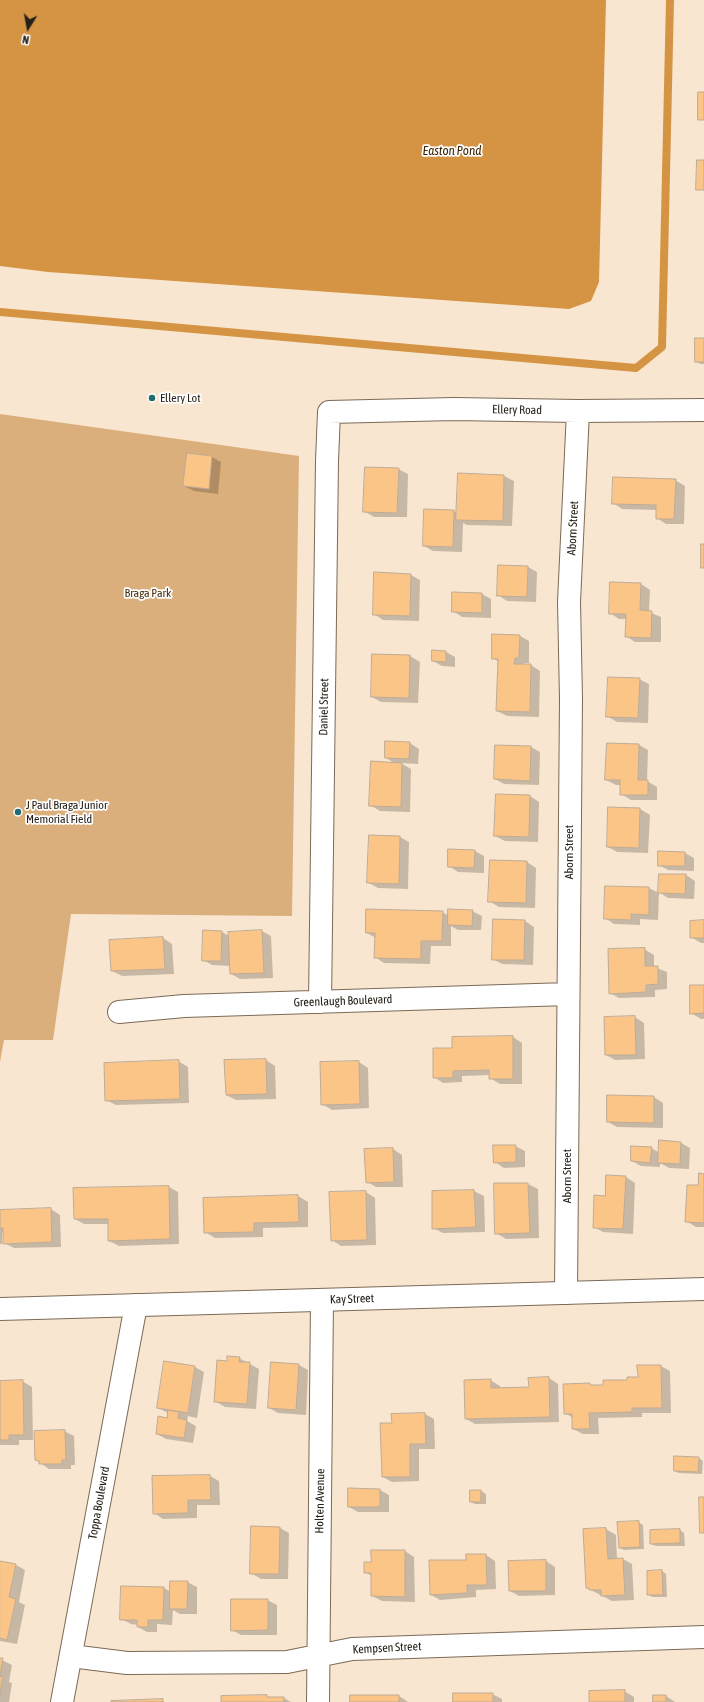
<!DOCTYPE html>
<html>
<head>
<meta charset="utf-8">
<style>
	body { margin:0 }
	#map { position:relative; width:704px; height:1702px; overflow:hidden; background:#f9e6d0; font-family:"Asap Condensed",sans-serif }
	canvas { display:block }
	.north { position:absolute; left:8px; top:8px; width:40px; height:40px; -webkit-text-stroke:3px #fff; paint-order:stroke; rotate:191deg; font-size:11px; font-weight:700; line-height:16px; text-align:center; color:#272018 }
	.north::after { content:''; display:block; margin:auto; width:14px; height:18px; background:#272018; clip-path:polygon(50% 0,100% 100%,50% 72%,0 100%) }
</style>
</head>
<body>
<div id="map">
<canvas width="704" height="1702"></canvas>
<div class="north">N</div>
</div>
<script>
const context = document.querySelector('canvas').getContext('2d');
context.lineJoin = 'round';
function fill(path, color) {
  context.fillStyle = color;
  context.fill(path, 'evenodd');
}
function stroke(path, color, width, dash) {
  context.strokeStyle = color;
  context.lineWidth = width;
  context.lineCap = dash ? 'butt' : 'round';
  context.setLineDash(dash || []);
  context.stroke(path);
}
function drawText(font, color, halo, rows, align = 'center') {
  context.font = font + ' "Asap Condensed",sans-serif';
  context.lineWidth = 3.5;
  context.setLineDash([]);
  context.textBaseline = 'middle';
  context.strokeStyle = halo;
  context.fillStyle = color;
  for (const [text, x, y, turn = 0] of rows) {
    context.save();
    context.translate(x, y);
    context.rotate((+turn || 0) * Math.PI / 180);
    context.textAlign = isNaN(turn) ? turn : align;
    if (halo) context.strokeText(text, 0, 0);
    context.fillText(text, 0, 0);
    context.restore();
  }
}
const green = new Path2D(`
	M0 414 299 456 292 916 71 914 53 1040H4L0 1062Z`);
const water = new Path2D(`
	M0 0H606L599 282 591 301 569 309 48 272 0 266Z`);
const shadow = new Path2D(`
	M704 339V364H701L696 362Z
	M212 457 221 462 218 494 194 491 184 486Z
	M398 469 408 474 407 517H374L364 511Z
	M459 474 504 476 514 481 512 526 467 525 463 523 462 552 433 551 424 546 425 510 454 511 457 513Z
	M675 480 685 486 684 524H666L657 518V510L622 509 613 503Z
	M528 567 537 572 536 602 507 601 498 595Z
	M375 573 411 575 420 580 419 621 383 620 374 614Z
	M641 584 650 590 649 612 661 617V642H635L626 636V619H619L610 613Z
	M482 594 491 599V618L462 617 453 611Z
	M520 636 529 641V663H524V665H531L540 671 539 717 507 716 497 711 499 662 493 658Z
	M446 652 455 657V667L442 666 433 661Z
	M373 655 410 656 420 662 418 703 381 702 372 697Z
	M639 679 649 684 648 723 617 722 607 716Z
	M410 743 419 749 418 764 401 763 411 769 410 812 380 811 370 805 396 764 386 758Z
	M639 745 648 750 647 781 657 787V800H631L621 794V785H616L606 780Z
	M531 747 540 752 539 785 504 784 495 779Z
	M530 796 539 802 538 842 505 841 495 836Z
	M609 808 640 809 650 815 648 853 617 852 608 847Z
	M400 837 409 842 408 889 378 888 369 883Z
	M475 851 484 856V873L458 872 449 866Z
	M659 852 685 853 694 858V871L668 870 659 865Z
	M527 862 536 868 535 908 499 907 489 901Z
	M686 875 695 881 694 899 668 898 659 892Z
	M606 887 649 888 659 893 658 920 640 919V925L614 924 605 918Z
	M472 911 482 916 481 930H458L451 926V946H431L430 964 384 963 375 957 376 938 367 933 442 912 449 916Z
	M525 921 534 927 533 965 502 964 493 959Z
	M704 921V943H701L691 937Z
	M262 931 271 936 273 978 240 979 231 974V966L212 965 203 960 222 932 229 936Z
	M163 938 172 944 174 974 122 976 112 971Z
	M644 949 654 955V967L667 972V989L655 990V997L619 998 610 993Z
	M704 986V1019H701L691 1013Z
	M635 1017 644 1023 645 1059 615 1060 606 1055Z
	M513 1037 522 1043V1084H500L490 1078V1075L462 1076V1082L443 1083 434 1077 453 1049Z
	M266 1060 275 1066 276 1099 236 1100 226 1095Z
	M178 1061 188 1067 189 1103 116 1105 106 1100Z
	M359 1062 368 1068 369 1108 332 1110 322 1104Z
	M654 1097 663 1103V1128L617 1127 608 1122Z
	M681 1143 690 1148 689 1169 669 1168 660 1163V1167L641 1166 632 1161 651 1148 660 1153Z
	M515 1146 525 1151V1167L504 1168 495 1162Z
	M393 1149 402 1155 403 1187H376L367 1182Z
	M704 1175V1227H696L686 1221Z
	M626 1177 635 1183 633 1234 603 1232 594 1227Z
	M495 1184H528L538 1189 539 1238 506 1239 496 1233Z
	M169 1187 178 1192 179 1244 119 1246 109 1241V1224H84L75 1219Z
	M474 1191 484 1196 485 1232 443 1233 433 1228V1192Z
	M366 1192 375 1198 376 1245 341 1246 332 1240Z
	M298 1196 308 1202V1227L263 1228V1237L215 1238 205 1232 204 1198Z
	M51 1209 60 1215 61 1247 14 1248 4 1243V1233H2V1244H0V1211Z
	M239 1358 259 1369 256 1409 225 1407 215 1401 227 1362Z
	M299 1365 308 1370 306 1415 278 1413 269 1408Z
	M661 1366 670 1371 671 1413H642V1417L598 1418 599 1434H583L573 1429V1418L565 1413 589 1384 593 1386H604L639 1378Z
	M195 1367 204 1372 197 1418 188 1416 187 1421 196 1426 193 1443 166 1439 157 1434 168 1419V1413L158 1408Z
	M549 1378 558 1384 559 1422 475 1424 466 1419 490 1380 500 1386V1389L530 1388Z
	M22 1381 32 1387 33 1440H19V1445H0V1382Z
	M425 1414 434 1419 435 1449H419V1481L392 1482 383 1477 393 1424Z
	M64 1431 74 1436 75 1465H71V1469H49L36 1460Z
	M699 1458 703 1461 702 1474 679 1473 675 1471Z
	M210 1476 219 1481 220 1505H197V1518L163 1519 154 1513Z
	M380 1490 389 1495V1512H358L349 1507Z
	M471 1491H481L486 1494V1504H475L471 1502Z
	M638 1522 643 1525 644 1549 624 1550 620 1548Z
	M280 1528 289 1533 288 1579H261L251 1573Z
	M606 1529 616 1535 617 1559H623L632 1564 634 1600 612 1601 587 1588 584 1530Z
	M680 1530 684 1533 685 1546H656L651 1544Z
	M405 1551 414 1557 415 1602 382 1601 372 1596V1576L365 1572Z
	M486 1555 495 1561 496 1589 476 1590V1597L440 1600 431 1595 467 1561Z
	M546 1561 555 1567V1595L519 1596 510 1591Z
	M0 1562 16 1565 25 1570 19 1602 25 1605 17 1644 0 1641Z
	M662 1571 666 1574 667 1597H653L648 1595Z
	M187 1582 197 1587V1614H180L173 1610 172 1625 157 1624V1632H147L138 1627V1625L131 1624 121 1619 164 1588 171 1592Z
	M267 1600 277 1605V1635H241L232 1630Z
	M0 1659 12 1665 9 1682 12 1683 9 1702H0Z
	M624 1691 634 1697V1702H590Z
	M492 1694 502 1699V1702H454Z
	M399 1696 408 1702H351Z
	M666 1696 675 1702H654Z
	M284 1698 291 1702H222Z`);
const stream = new Path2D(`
	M0 312 636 368 662 347 670 0`);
const building = new Path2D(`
	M698 92H704V120H698Z
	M697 160H704V190H696Z
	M695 338H704V362H695Z
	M187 453 212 456 209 489 183 486Z
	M365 467 399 468 397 513 363 512Z
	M458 473 504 475 503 521 456 520Z
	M613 477 676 479 674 519H656V505L612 504Z
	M424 509 454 510 453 547 423 546Z
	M701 544H704V568H701Z
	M498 565 528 566 527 597 497 596Z
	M374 572 411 574 410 616 373 615Z
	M610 582 641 583 640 610 652 611 651 638 625 637 626 614H609Z
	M452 592 482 593V613L452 612Z
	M492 634 520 635 519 658H515L514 664H531L530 712 496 711 498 659H492Z
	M432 650 446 651V662L432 661Z
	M372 654 410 655 409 698 371 697Z
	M608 677 640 678 638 718 606 717Z
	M385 741 410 742 409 759 385 758Z
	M607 743 639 744 638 780H648V795H620V780H605Z
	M495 745 531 746 530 781 494 779Z
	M371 761 402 763 401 807 369 806Z
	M496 794 530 795 529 837 494 836Z
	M608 807 640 808 639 848 607 847Z
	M369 835 400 836 399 884 367 883Z
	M448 849 475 850 474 868 448 867Z
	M658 851 685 852V866H658Z
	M490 860 527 861 526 903 488 902Z
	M659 874H686L685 894 658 893Z
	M605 886 649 887V915L631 914V920L604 919Z
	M366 909 443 911 442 941H421V959L374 958 375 933H366Z
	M448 909 473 910 472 926 448 925Z
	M493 919 525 920 524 960H492Z
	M704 920V938H690V921Z
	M203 930 222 931 221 961H202Z
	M262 930 264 973 230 974 228 932Z
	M163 937 165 969 111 971 109 940Z
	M645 948V966H658V984L646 985V992L609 994 608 949Z
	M690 985H704V1013L690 1014Z
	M635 1016 636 1055H605L604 1017Z
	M513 1036V1079H489V1070L453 1071V1078H433V1048H452V1037Z
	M266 1059 267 1094 226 1095 224 1060Z
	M179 1060 180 1099 105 1101 104 1063Z
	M359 1061 360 1104 321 1105 320 1062Z
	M607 1095 654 1096V1123L607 1122Z
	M659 1140 681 1142 680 1164 658 1163Z
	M493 1145H516V1162L494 1163Z
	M631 1146 652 1147 650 1163 631 1161Z
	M393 1148 394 1182 366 1183 364 1149Z
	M699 1173 704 1174V1223L685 1222 687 1185H698Z
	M606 1175 626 1176 623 1229 593 1228 594 1195 605 1196Z
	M494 1183H528L530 1233 495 1234Z
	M169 1186 170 1239 108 1241V1219H74L73 1188Z
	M474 1190 476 1227 432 1229V1191Z
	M366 1191 367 1240 331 1241 329 1192Z
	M298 1195 299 1222 254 1223V1232L204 1233 203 1198Z
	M51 1208 52 1242 3 1244V1228H0V1210Z
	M227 1356 240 1357 239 1362H250L247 1404 214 1402 217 1360 227 1361Z
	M164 1361 195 1366 188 1413 157 1408Z
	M271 1362 299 1364 296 1410 268 1408Z
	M637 1365H661L662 1408H632V1412L589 1413 590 1429H572V1414H564L563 1384 590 1383V1385H603V1380H627V1377H638Z
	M549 1377 550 1417 465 1419 464 1380 491 1379V1388L529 1387 528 1378Z
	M23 1380 24 1435H9V1440H0V1381Z
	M168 1410 179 1412 178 1418 187 1420 184 1438 156 1434 158 1416 167 1418Z
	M425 1413 426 1444H410V1477H382L380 1423H392L391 1414Z
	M65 1430 66 1460H62V1464H39V1461L35 1460 34 1431Z
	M674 1456 699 1457 698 1472 674 1471Z
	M210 1475 211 1500H188V1513L153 1514 152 1476Z
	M348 1488 380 1489V1507H348Z
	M470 1490H481V1502H470Z
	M699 1497H704V1533H700Z
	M639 1521 640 1547 619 1548 617 1522Z
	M251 1526 280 1527 279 1574H250Z
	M606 1528 608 1559 623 1558 625 1595 601 1596V1590H589V1588H586L583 1529Z
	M680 1529V1543L650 1544V1530Z
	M371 1550H405V1597L371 1596V1573H364V1562H371Z
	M466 1554H486L487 1585H467V1593L430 1595 429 1560H466Z
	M546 1560V1591H509L508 1561Z
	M0 1561 16 1564 9 1597 16 1599 7 1640 0 1638Z
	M662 1570 663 1595H647V1571Z
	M170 1581H188L187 1609H170Z
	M121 1586 164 1587 163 1620H148V1627H137V1620H120Z
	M231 1599H268V1630L231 1631Z
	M0 1658H3L0 1676 3 1677 0 1694Z
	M625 1690V1702H589V1691Z
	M453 1693H493V1702H453Z
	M267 1695V1697H284V1702H221V1696Z
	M350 1695H399V1702H350Z
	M653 1695H666V1702H653Z
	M163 1699V1702H111V1701Z`);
const minor = new Path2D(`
	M320 1002 327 461 329 412 454 409 578 411 704 410
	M119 1012 184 1006 568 994
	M566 1293 571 699 569 602 578 411
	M71 1656 127 1663 287 1662 352 1649 704 1637
	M62 1702 136 1305
	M318 1702 322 1300`);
const tertiary = new Path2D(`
	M0 1309 704 1289`);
const markers = [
	[152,398,4,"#206c72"],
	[18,812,4,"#206c72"]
];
const poiNames = [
	["Ellery Lot",160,398],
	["J Paul Braga Junior",26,805],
	["Memorial Field",26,819]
];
const streetNames = [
	["Ellery Road",517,410,1],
	["Aborn Street",573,528,-87],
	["Daniel Street",324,707,-89],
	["Aborn Street",569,852,-90],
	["Greenlaugh Boulevard",343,1001,-2],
	["Aborn Street",567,1176,-90],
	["Kay Street",352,1299,-2],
	["Holten Avenue",320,1501,-89],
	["Toppa Boulevard",99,1503,-80],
	["Kempsen Street",387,1648,-3]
];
const parkNames = [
	["Braga Park",148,593]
];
const waterNames = [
	["Easton Pond",452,151]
];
fill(green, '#dbaf7c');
fill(water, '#d49443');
fill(shadow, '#0003');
stroke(stream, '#d49443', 8);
fill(building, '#fbc588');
stroke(building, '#beab96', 1);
stroke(minor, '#7b6a57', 24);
stroke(tertiary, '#7b6a57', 24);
stroke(minor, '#fff', 22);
stroke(tertiary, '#fff', 22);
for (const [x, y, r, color] of markers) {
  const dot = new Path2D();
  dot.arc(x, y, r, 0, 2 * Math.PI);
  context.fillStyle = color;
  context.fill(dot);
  stroke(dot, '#fff', 1.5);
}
drawText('12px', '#272018', '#fff', poiNames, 'left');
drawText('12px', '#272018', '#fff', streetNames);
drawText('12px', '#492f0c', '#fff', parkNames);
drawText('italic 13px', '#3e2401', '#fff', waterNames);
</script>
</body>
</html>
